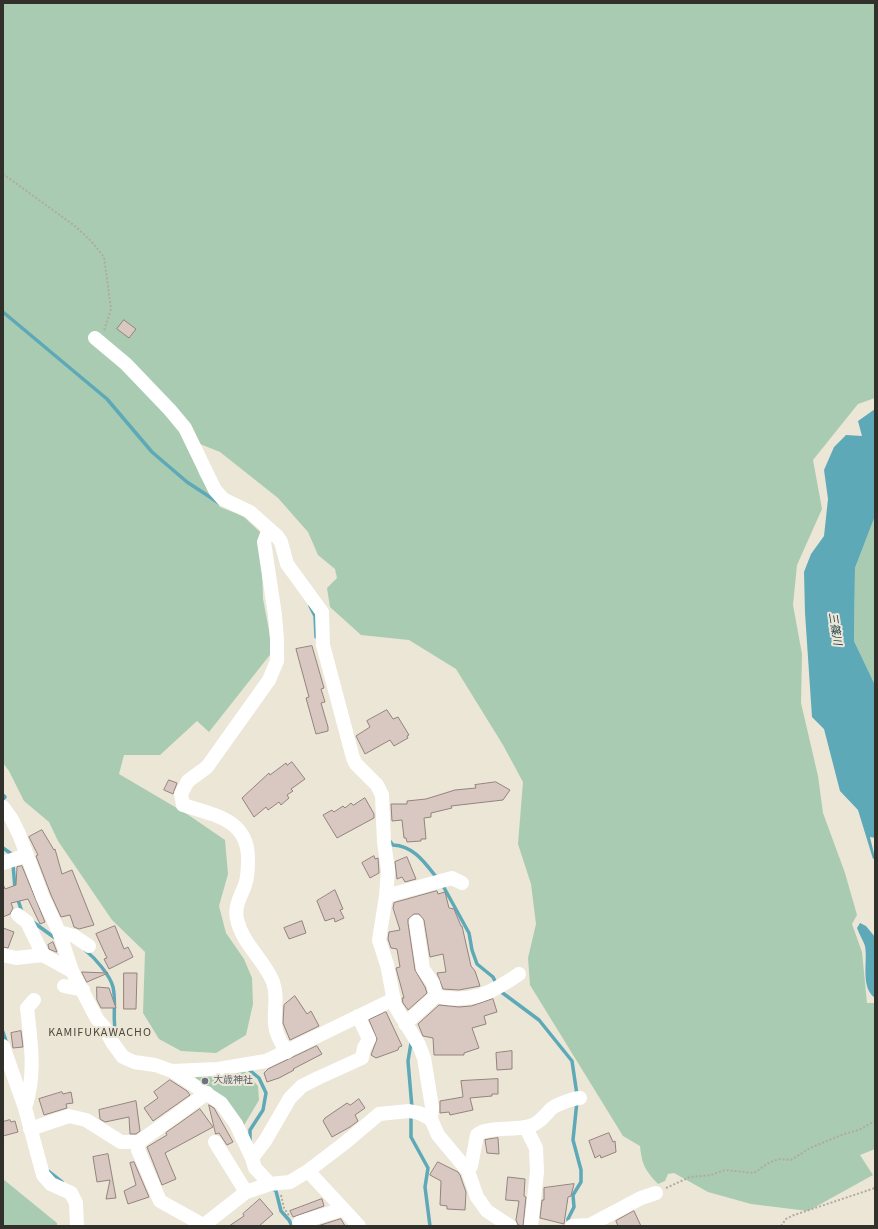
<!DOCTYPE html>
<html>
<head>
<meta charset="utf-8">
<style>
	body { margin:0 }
	#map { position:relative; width:878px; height:1229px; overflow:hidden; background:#ece6d7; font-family:"Source Sans 3",sans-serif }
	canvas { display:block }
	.frame { position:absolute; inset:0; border:4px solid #32302a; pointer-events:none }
</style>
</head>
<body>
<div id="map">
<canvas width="878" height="1229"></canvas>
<div class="frame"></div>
</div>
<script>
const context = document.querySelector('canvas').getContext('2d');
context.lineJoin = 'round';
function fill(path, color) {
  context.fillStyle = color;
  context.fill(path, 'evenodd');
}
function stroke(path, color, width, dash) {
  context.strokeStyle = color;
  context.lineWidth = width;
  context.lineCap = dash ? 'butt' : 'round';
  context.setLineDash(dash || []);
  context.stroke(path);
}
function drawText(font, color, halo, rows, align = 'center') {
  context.font = font + ' "Source Sans 3","Noto Sans JP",sans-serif';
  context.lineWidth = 4;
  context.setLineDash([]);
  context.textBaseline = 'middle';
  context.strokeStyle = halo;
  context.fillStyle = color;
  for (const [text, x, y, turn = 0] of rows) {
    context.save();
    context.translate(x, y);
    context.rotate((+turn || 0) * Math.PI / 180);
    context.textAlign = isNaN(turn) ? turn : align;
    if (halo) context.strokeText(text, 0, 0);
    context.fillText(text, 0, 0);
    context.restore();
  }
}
const green = new Path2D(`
	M3 3H875V398L858 404 813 460 822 509 797 565 793 605 802 654 801 703 818 776 823 813 845 873 857 915 852 924 862 952 867 1003H875V1149L860 1155 873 1175 808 1211 751 1204 708 1192 674 1173 668 1174 665 1181 658 1184C645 1170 642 1165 640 1146L623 1136 530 985 528 958 536 924 531 884 518 844 523 782 503 745 456 669 409 640 361 635 330 607 327 588 337 578 335 569 318 555 308 532 278 498 220 452 200 444 194 459 200 476 220 507 243 516 261 533 263 599 273 651 209 732 197 721 160 755H124L119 774 187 814 225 840 228 874 219 906 226 933 244 959 252 978 253 1004 246 1035 216 1053 181 1051 159 1039 143 1013 145 952 112 920 58 841 49 822 24 801 9 771 3 763Z
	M875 516V685L854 641 855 568Z
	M242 1068 258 1086 259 1100 243 1127 197 1082 194 1073Z
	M3 1179 57 1223V1226H3Z`);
const water = new Path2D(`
	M875 409V516L855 568 854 641 875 685V838L870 837 875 858 873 859 858 810 840 791 824 729 812 717 805 613 804 572 811 554 824 536 828 499 824 470 834 447 846 435 862 436 858 421Z
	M860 923 866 926 875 937V998C860 987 868 962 865 946 863 940 859 934 857 928Z`);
const stream = new Path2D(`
	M3 312 107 399 152 452 187 482 219 503
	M310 606 315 616 316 637
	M3 795 5 797 3 799
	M389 840 393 845C414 846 425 863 437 878
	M3 848 13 855
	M13 864 15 889
	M442 884 469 933 472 950 477 964 493 977 497 985
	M17 897 22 912
	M33 922 55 938
	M85 950C95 958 110 975 113 987 117 1004 111 1021 117 1037
	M500 991 539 1020 572 1061 577 1095
	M3 1032 7 1044
	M411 1043 408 1061 412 1108
	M247 1068 259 1078 266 1093 263 1110 250 1130V1142
	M411 1114V1137L428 1168 425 1187 430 1226
	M48 1171 62 1182
	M272 1188 276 1191 281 1211 289 1220 292 1226
	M568 1224V1219L574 1207 573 1195 581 1182V1170L573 1140 577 1101`);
const building = new Path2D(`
	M124 320 136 329 129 338 117 329Z
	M312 646 324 688 321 689 325 702 321 703 328 727V731L316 734 306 698 309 697 296 649Z
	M387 710 393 719 398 717 409 735 407 736 408 738 394 746 390 740 365 754 356 736 370 727 367 721Z
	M292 762 305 779 291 789 293 791 287 795 289 798 281 805 279 802 268 810 266 807 254 817 242 798 269 773 270 775 286 763 287 765Z
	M169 780 177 783 173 794 164 790Z
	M496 782 510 790 503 800 451 806 452 808 431 813V817L424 818 426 839H421V841L407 842 406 838H404L402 820 392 821 391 804H407V801L426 799 455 790 476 788 475 785Z
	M365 798 374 814V818L337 838 323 815 332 810 334 812 343 806 345 808 351 803 353 805Z
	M42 830 54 850 55 849 62 874 72 870 94 925 79 929 74 927 70 915 61 917 51 895 36 856 38 855 29 837Z
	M374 856 375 859 378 858 379 873 370 878 362 863Z
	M407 857 416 879 405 882 402 877 397 879 395 862Z
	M22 866 45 922 40 924 28 899 11 903 13 908 10 914 3 917V884L5 889 16 885 17 867Z
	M335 890 343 909 340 910 344 918 335 922 334 918 325 921 317 901Z
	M437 891 438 894 445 892 449 908 454 909 461 926H462L471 966 475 971 480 986 459 990 443 989 437 973 446 972 443 954 430 957 424 920 419 914H414L408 919V923L415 970 425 987 427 993 408 1010 403 1003 402 998H404L396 968 400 967 397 949 391 948 388 939 389 932 400 930 393 908 394 903Z
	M302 921 306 933 289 939 284 928Z
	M115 926 124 949 128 947 133 957 109 969 104 959 107 958 96 934Z
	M3 928 14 932 8 948 3 947Z
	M53 942 57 952H56L49 949 48 945Z
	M82 972 108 973 87 982Z
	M124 973H137L136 1009H124Z
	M97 987 109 988 116 1008H101L97 1000Z
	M295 996 307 1014 311 1011 319 1026 290 1040 283 1023 284 1005Z
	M493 999 497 1012 484 1016 486 1024 472 1028 479 1048 464 1053V1055H434L433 1038 423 1036 418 1024 439 1005 459 1007 471 1006Z
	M386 1012 402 1046 399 1047 398 1050 376 1058 371 1055 377 1039 369 1020Z
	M21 1031 23 1047 13 1048 11 1033Z
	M317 1046 322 1054 293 1069 294 1070 279 1078 267 1082 264 1073 268 1069Z
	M512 1051V1069L497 1070 496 1053Z
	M498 1079V1094H492V1096L470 1098 473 1110 450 1115 449 1112 440 1113V1101L463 1097 461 1081Z
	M170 1080 187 1091 190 1095 153 1121 144 1108 158 1098 154 1092Z
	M62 1092 63 1094 71 1092 73 1103 66 1104 67 1108 44 1115 39 1099Z
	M359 1099 365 1108 355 1115 358 1121 350 1127 332 1137 323 1121 325 1118 347 1103 350 1105Z
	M136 1101 140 1131 136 1134H130L129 1117 105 1122 100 1119 99 1110Z
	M209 1105 214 1108 233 1142 227 1145 219 1133 216 1134Z
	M200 1109 213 1127 165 1153 176 1179 162 1185 147 1147 167 1135 166 1133Z
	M10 1120 11 1122 15 1121 18 1132 3 1136V1122Z
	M609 1133 613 1142 615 1141 616 1152 601 1158 600 1155 595 1158 589 1141Z
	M498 1138 499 1154 487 1153 485 1140Z
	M108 1154 116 1198 106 1199 110 1180 97 1182 93 1157Z
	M134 1162 149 1197 128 1204 124 1191 136 1185 130 1163Z
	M438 1162 458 1172 460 1175 466 1192 465 1210 447 1209V1206L440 1205 441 1181 430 1175Z
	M508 1177 525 1179 524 1196 526 1197 523 1226 518 1225 516 1220 519 1201 506 1200Z
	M574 1184 571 1196 568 1197 564 1224 540 1218 542 1200H544V1188Z
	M260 1199 273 1214 259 1226H229L244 1216 243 1214Z
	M322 1199 324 1206 293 1217 290 1211Z
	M634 1211 641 1226H618L616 1221Z
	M341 1219 345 1226H318Z`);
const path = new Path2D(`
	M3 174 75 226 91 241 104 257 111 309 104 331
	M666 1188 690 1177 711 1175 725 1170 754 1173 770 1162 780 1159 791 1160 810 1148 844 1134 859 1130 875 1121
	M281 1195 284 1208 290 1217
	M781 1226 786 1219 794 1215 875 1188`);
const minor = new Path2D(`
	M95 338 126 364 170 410 185 428 215 490 223 499 250 512 277 536 281 542 287 564 322 612 323 645 353 758 356 764 377 785 382 795 384 842 388 870 386 896 379 940 387 965 395 1006 419 1045 424 1058 432 1107 431 1119
	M269 529 264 542 275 615 277 639V661L269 680 207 767 188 781 181 794 183 805C215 815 249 820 248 860 248 868 248 877 245 885 241 896 234 906 237 919 242 944 264 959 273 982 279 998 272 1014 276 1030 278 1038 283 1046 287 1052
	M3 807 11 818 19 834 43 898 59 932 72 971 97 1019 104 1027 112 1042 123 1057 134 1062 155 1065 172 1071 221 1103 236 1124 252 1158 255 1168 270 1184 290 1182 308 1171 346 1142 379 1114 409 1111 419 1113 431 1119 438 1135 468 1171 477 1197 487 1211 510 1226
	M3 863 27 855
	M386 896 452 878 462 883
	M18 915 27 922 43 955
	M416 922 423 969 433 983 436 996
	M59 932 74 936 89 946
	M3 955 16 958 43 955 72 971
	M64 986 83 990
	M405 1024 436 996C470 1004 492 993 519 974
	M3 1046 25 1108 43 1175 51 1184 71 1193 76 1203 77 1226
	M172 1071 218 1069 266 1061 394 999
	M25 1108C36 1075 31 1043 27 1008L34 1000
	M526 1128 536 1148 537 1172 531 1226
	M30 1129 69 1116 86 1120 121 1142H139
	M252 1158 265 1141 290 1098 302 1086 318 1078 362 1058 364 1048 369 1039 358 1016
	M308 1171 359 1226
	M468 1171 471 1166 477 1135C486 1126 515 1131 530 1126 540 1123 545 1115 551 1109 555 1105 574 1098 580 1098
	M246 1192 270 1184
	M299 1223 343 1209
	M204 1225 246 1192 215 1142
	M205 1226 160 1201 138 1150 139 1142 207 1093
	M572 1226 590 1225 641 1198 656 1193`);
const markers = [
	[205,1081,4,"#6b7280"]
];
const worshipNames = [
	["大歳神社",213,1081]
];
const waterNames = [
	["三篠川",834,629,81]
];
const quarterNames = [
	["KAMIFUKAWACHO",100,1033]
];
fill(green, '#a9cbb2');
fill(water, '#5da9b8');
stroke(stream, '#5da9b8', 3.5);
fill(building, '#d9c8c1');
stroke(building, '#93837d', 1);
stroke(path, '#b0ab9f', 2, [2, 2]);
stroke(minor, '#fff', 14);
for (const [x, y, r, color] of markers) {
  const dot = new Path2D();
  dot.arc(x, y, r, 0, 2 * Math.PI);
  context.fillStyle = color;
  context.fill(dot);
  stroke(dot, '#ece6d7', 1.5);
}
drawText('10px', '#5b616d', '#ece6d7', worshipNames, 'left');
drawText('italic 11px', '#1f434b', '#ece6d7', waterNames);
context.letterSpacing = '1px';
drawText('12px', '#4d483b', '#ece6d7', quarterNames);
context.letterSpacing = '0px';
</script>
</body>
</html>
